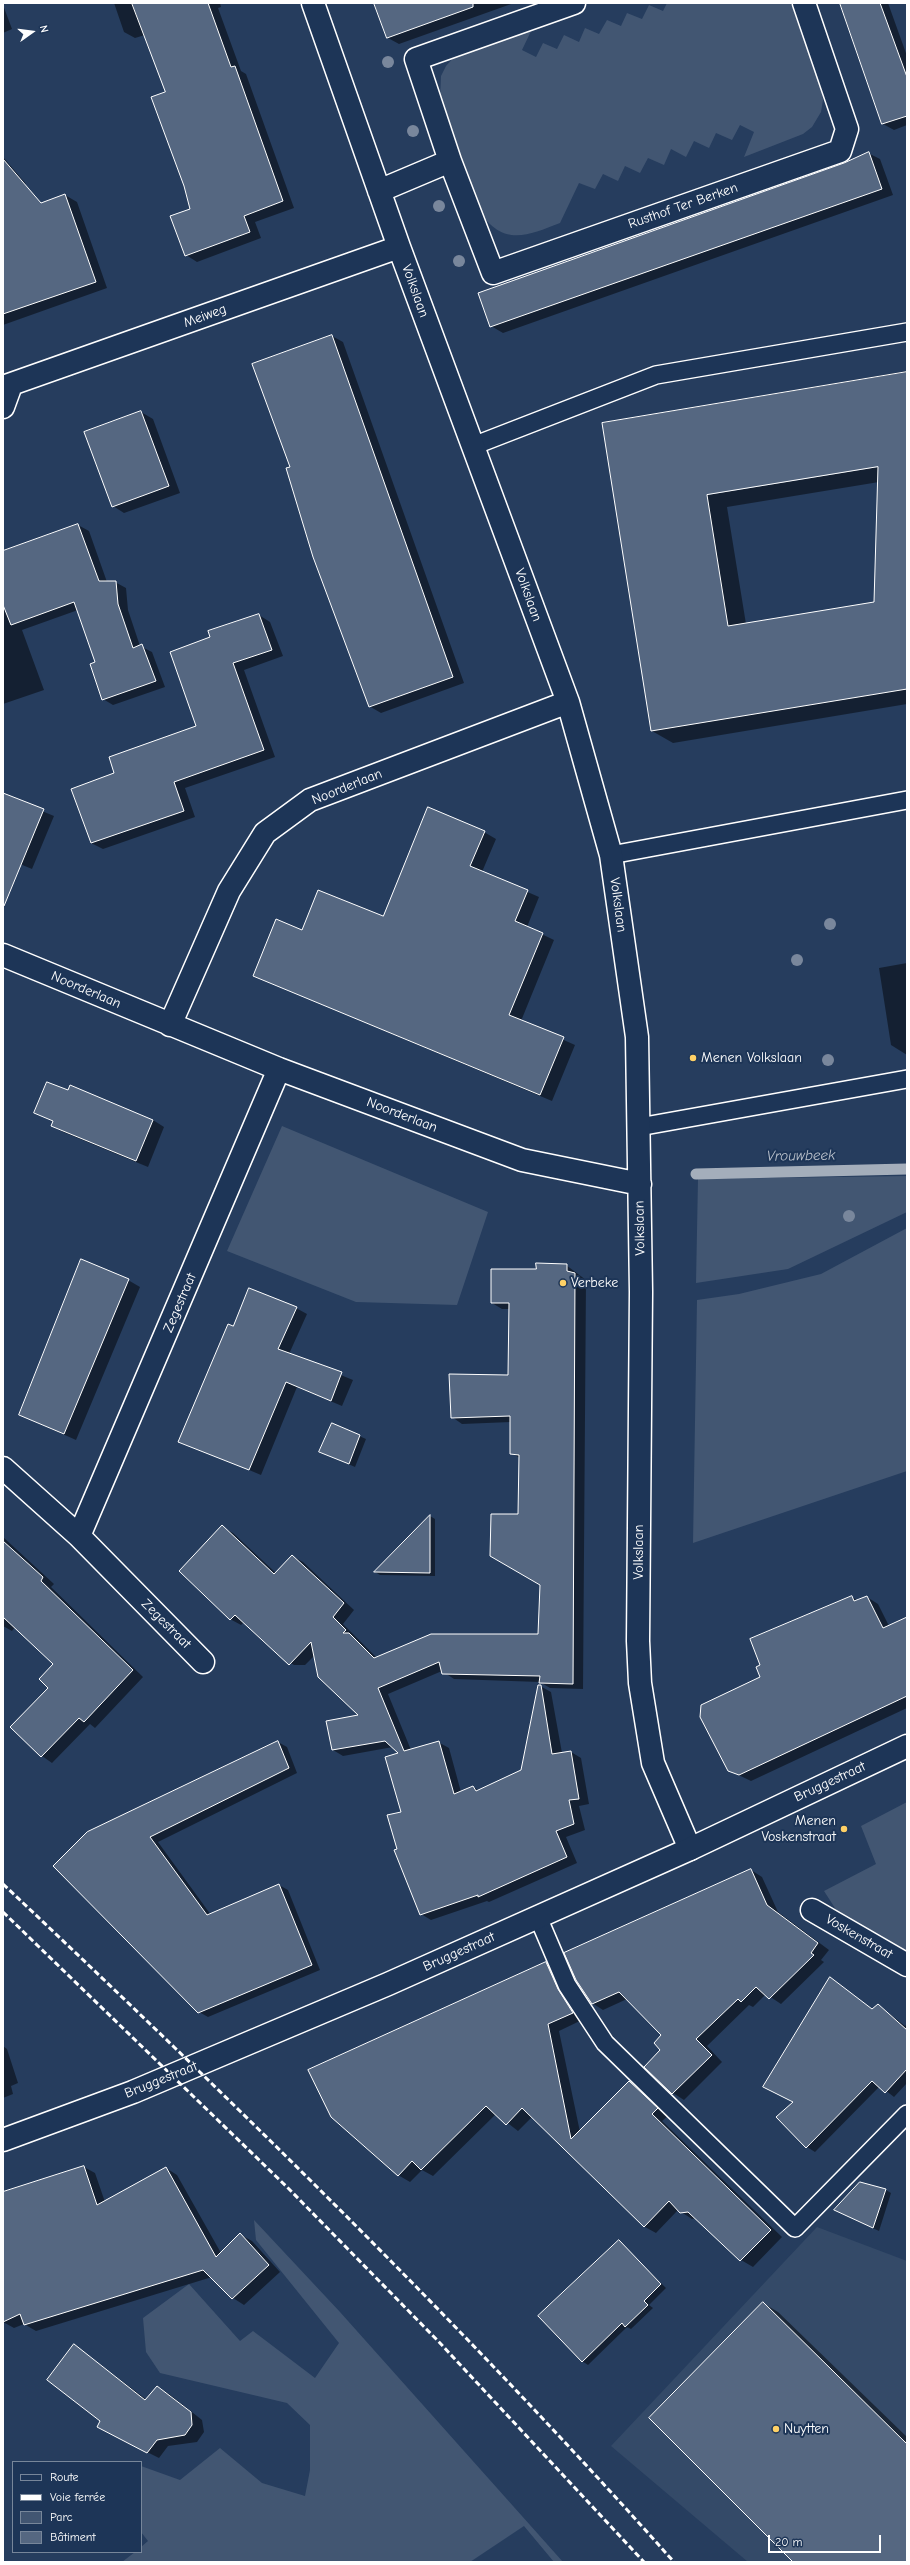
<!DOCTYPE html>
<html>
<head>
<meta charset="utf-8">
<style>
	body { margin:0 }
	#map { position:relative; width:910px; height:2565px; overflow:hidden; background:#263d5e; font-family:"Comic Neue",sans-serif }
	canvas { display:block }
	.frame { position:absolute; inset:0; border:4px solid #fff; pointer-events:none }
	.legend { position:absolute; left:12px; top:2461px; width:130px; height:92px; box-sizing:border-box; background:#1d3557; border:1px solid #77869a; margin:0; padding:5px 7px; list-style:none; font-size:12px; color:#fff }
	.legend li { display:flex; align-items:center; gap:8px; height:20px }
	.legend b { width:20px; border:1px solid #77869a }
	.north { position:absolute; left:12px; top:12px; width:40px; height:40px; -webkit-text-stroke:3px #1d3557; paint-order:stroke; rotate:76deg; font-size:11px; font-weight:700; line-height:16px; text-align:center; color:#fff }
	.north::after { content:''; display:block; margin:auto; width:14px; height:18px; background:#fff; clip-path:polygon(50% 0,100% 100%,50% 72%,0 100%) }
	.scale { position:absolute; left:768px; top:2535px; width:113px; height:18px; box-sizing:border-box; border:2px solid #fff; border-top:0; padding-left:5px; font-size:12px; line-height:14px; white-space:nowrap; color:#fff; -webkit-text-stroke:3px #1d3557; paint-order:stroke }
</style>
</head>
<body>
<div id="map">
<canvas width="910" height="2565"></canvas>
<div class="frame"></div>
<ul class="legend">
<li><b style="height:5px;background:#1d3557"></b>Route</li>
<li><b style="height:5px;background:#fff"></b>Voie ferrée</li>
<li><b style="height:11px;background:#425672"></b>Parc</li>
<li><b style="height:11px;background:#556781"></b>Bâtiment</li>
</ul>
<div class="north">N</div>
<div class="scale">20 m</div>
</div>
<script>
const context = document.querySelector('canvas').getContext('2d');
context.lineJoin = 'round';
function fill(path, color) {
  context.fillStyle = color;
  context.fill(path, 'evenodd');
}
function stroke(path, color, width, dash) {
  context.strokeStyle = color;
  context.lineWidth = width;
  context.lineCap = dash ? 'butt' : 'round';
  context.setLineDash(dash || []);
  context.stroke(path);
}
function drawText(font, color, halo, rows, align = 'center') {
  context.font = font + ' "Comic Neue",sans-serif';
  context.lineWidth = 4;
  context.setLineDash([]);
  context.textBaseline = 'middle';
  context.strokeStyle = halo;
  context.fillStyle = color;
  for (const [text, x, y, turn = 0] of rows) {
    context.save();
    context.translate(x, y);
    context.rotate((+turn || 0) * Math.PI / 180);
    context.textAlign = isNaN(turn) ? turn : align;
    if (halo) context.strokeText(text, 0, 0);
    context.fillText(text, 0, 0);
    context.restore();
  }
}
const built = new Path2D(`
	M817 2227 907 2261V2562H748L611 2446Z`);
const green = new Path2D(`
	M667 3H791L821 87 823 100 821 112 812 127 803 134 744 157 754 132 740 125 732 140 716 133 709 148 694 141 686 157 671 149 664 165 648 158 640 173 625 166 618 181 603 174 595 189 579 183 560 223C527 236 502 247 479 210L440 100 441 76 446 66 455 56 533 27 522 50 536 57 543 43 557 49 564 35 579 42 585 28 599 34 607 20 621 26 627 13 642 19 649 5 663 11Z
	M282 1126 488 1212 457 1305 356 1302 227 1251Z
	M907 1176V1212L788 1269 696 1283 698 1179Z
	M907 1228V1471L693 1543 697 1300 739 1294 821 1274Z
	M907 1802V1958L842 1919 824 1891 876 1864 861 1826Z
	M254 2220 340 2312 563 2562H554L524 2526 470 2562H122L135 2552H141V2547L148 2541 141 2532V2466L180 2480 220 2448 262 2483 305 2496 310 2470V2425L287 2403 160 2373 146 2352 143 2318 189 2284 240 2341 253 2331 315 2378 339 2343 256 2240Z`);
const shadow = new Path2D(`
	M114 3H220L221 7 218 8 241 71 246 74 294 208 255 222 261 238 197 262 186 255 191 210 166 93 145 35 135 38 124 32Z
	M380 3H514L399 44 388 38Z
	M840 3H888L907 56V125L894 130 883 124Z
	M3 5 12 29 3 33Z
	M868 153 880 159 893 195 503 333 491 326Z
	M3 157 26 184 3 193Z
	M65 195 77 202 107 288 3 325V254Z
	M332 336 343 342 464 683 381 713 369 706 291 468Z
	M907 371V704L673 743 652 731 603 423ZM879 482 875 602 746 624 727 507Z
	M141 412 153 419 180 493 124 513 113 506Z
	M78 525 89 531 107 582H115L126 588 128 610 140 646 152 652 165 687 113 705 103 699 96 663 78 610 22 630 44 690 3 704V552Z
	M259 615 270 622 283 656 244 670 275 757 185 788 195 817 103 849 91 843 116 774 197 727 212 638Z
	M3 795 54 816 32 869 3 857Z
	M484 832 496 839 482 872 539 897 527 927 554 940 521 1021 575 1045 552 1101 254 976 303 931 383 917Z
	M907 963V1055L891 1045 879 968Z
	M35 1112 153 1120 164 1127 148 1167 63 1132 52 1126 53 1122Z
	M566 1265 586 1280 583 1689 550 1688 540 1682 454 1679 442 1671 388 1694 411 1750 438 1742 449 1748 461 1792 473 1787 480 1791 522 1771 540 1686 551 1692 562 1753 571 1752 581 1758 589 1804 579 1806 585 1830 566 1837 577 1863 489 1902 487 1901 431 1920 421 1914 402 1812 400 1754 393 1747 343 1756 333 1750 360 1716 314 1656 305 1665H294L284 1659 244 1622 241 1625 230 1619 222 1527 233 1533 276 1573 292 1556 303 1562 354 1610 343 1624 377 1658 539 1635 541 1585 519 1515 520 1458 511 1453V1422L462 1424 452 1417 509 1376 510 1309H502L492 1303 537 1270Z
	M128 1280 140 1287 76 1440 20 1415Z
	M296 1308 307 1314 289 1354 353 1380 342 1406 297 1387 261 1475 180 1441 234 1328Z
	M332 1424 366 1439 355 1467 321 1452Z
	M430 1516 435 1519V1576L380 1575 375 1572Z
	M3 1537 54 1584 51 1587 143 1677 95 1728 90 1724 52 1763 42 1756 55 1664 15 1627 12 1631 3 1626Z
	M852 1597 857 1600 867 1597 878 1604 889 1626 907 1618V1708L751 1781 728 1770 762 1677Z
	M278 1742 287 1747 297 1773 158 1842 211 1915 279 1885 288 1890 320 1970 208 2017 199 2012 55 1866Z
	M751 1870 762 1877 778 1912 829 1950 821 1960 824 1962 781 2004 766 1994 753 2007 749 2005 707 2046 722 2062 684 2100 673 2093 645 2067 662 2050V2035L627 1999 603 2010 592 2003Z
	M546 1963 558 1970 584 2019 559 2031 580 2132 630 2082 641 2089 669 2115 662 2121 782 2237 753 2267 741 2260 696 2218 692 2219 678 2210 656 2233 645 2227 532 2117 518 2131 496 2114 433 2176 422 2170 410 2182 398 2175Z
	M830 1979 873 2010 878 2005 905 2026 907 2024V2083L894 2097 880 2086 815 2152 807 2147 794 2102Z
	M3 2046 7 2049 18 2083 11 2086 13 2094 3 2098Z
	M84 2167 95 2173 105 2202 166 2168 177 2175 221 2253 241 2235 252 2241 280 2272 244 2305 233 2298 212 2277 36 2331 24 2324 14 2328 3 2322V2193Z
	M886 2190 891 2193 879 2231 841 2213Z
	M619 2242 666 2288 649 2305 653 2308 631 2329 627 2327 588 2365 582 2361Z
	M763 2303 778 2312 907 2437V2562H794Z
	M74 2345 147 2400 157 2387 169 2394 202 2420 204 2432 197 2442 168 2446 159 2458 109 2433 101 2421Z`);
const stream = new Path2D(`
	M696 1174 907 1169`);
const building = new Path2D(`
	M132 3H208L231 67 235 66 283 201 244 216 250 232 185 256 170 216 190 209 184 186 151 97 165 92Z
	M374 3H473V7L387 38Z
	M840 3H880L907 77V116L882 124Z
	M869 152 882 189 490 327 478 293 844 163Z
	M3 159 41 203 65 194 96 282 3 314Z
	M332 335 453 677 369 707 313 557 286 468 290 467 252 364Z
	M907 372V689L651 731 602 423ZM878 467 874 602 728 626 707 495Z
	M141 411 169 486 112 507 84 432Z
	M78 524 99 581H116L118 604 133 648 142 644 156 681 102 700 90 664 95 662 74 602 11 625 3 605V551Z
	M259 614 272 650 233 663 264 750 174 782 184 811 91 843 71 789 114 773 109 757 196 726 170 652 210 637 208 631Z
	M3 793 44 809 4 906H3Z
	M428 807 485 831 470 866 528 890 515 921 543 933 509 1015 564 1037 540 1095 253 976 276 919 302 930 318 890 383 916Z
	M47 1082 68 1090 70 1085 153 1120 136 1161 51 1126 53 1121 34 1113Z
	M81 1259 129 1279 64 1434 19 1415Z
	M536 1263 567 1264V1271L575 1273 573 1684 539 1683 540 1676 442 1674 439 1662 378 1688 404 1751 439 1741 454 1794 473 1786 476 1791 521 1770 538 1685H541L552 1754 571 1751 579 1799 569 1800 574 1824 556 1831 567 1857 478 1897V1895L420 1915 394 1850 397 1849 387 1815 401 1812 385 1757 398 1753 385 1741 332 1750 326 1721 358 1715 318 1677 311 1642 289 1665 235 1615 230 1620 179 1571 222 1525 274 1574 292 1555 344 1603 333 1617 346 1630 343 1633H349L374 1658 431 1634H538L540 1585 490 1556 491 1514H518L519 1455 510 1454V1416L451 1418 449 1374 508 1375 509 1303H491V1269H536Z
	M249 1288 297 1307 278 1349 342 1372 331 1401 286 1382 249 1470 178 1442 228 1324 233 1326Z
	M332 1423 360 1435 349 1464 319 1452Z
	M430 1515V1573L374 1572Z
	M3 1541 43 1577 41 1581 133 1670 84 1722 79 1718 41 1757 10 1727 48 1688 39 1679 53 1664 3 1617Z
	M852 1596 854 1601 867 1596 883 1628 907 1617V1696L739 1775 728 1771 700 1717 701 1705 760 1677 756 1667 760 1665 750 1639Z
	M278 1741 289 1768 150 1837 207 1915 279 1884 312 1965 198 2013 53 1866 87 1832Z
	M751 1869 767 1905 818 1943 811 1953 814 1955 769 1999 756 1987 741 2002 738 1999 696 2039 712 2055 672 2094 644 2067 660 2050 654 2043 661 2035 619 1992 592 2004 576 1980 564 1953Z
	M546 1962 558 1989 573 2013 548 2024 571 2139 629 2081 658 2108 652 2114 771 2230 740 2261 688 2212 680 2213 669 2201 644 2227 522 2108 506 2125 486 2106 421 2170 412 2161 398 2176 331 2117 308 2070Z
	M830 1977 872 2009 878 2004 907 2030V2069L885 2093 872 2081 806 2148 776 2117 793 2102 763 2087Z
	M84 2166 97 2205 166 2167 216 2257 240 2233 269 2265 232 2299 203 2270 24 2325 20 2314 3 2322V2192Z
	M860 2182 886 2189 873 2228 834 2210Z
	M619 2240 661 2284 644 2301 648 2305 625 2327 622 2323 582 2362 538 2316Z
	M763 2302 907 2444V2562H793L649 2418Z
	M74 2344 145 2400 157 2386 191 2412 192 2425 185 2435 157 2440 147 2453 97 2427 100 2421 47 2380Z`);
const service = new Path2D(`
	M473 446 656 375 907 332
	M611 855 907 800
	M639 1127 907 1079
	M538 1917 567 1985 605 2043 795 2228 907 2114`);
const minor = new Path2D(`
	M313 3 399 247 568 702 611 855 637 1037 641 1292 638 1641 640 1683 653 1763 690 1849
	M574 3 416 59 450 161 493 273 840 151 847 129 804 3
	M379 191 450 161
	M3 387 399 247
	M3 407 11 385
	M3 955 279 1069 522 1160 640 1184
	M170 1025 229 891 265 833 310 800 568 702
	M3 1468 79 1536
	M203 1662 79 1536 279 1069
	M812 1910 907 1965`);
const tertiary = new Path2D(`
	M3 2140 133 2092 388 1984 690 1849 907 1746`);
const rail = new Path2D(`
	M3 1884C234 2102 462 2324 674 2562
	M3 1912 289 2189 439 2342 644 2562`);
const trees = [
	[388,62],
	[413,131],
	[439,206],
	[459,261],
	[830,924],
	[797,960],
	[828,1060],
	[849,1216]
];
const markers = [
	[693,1058,4,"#ffd166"],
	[563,1283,4,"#ffd166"],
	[844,1829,4,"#ffd166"],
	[776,2429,4,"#ffd166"]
];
const streetNames = [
	["Rusthof Ter Berken",683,206,-19],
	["Volkslaan",415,291,70],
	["Meiweg",205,316,-20],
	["Volkslaan",528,595,70],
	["Noorderlaan",347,787,-22],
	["Volkslaan",618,905,82],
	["Noorderlaan",86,990,23],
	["Noorderlaan",402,1115,21],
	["Volkslaan",640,1228,-91],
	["Zegestraat",180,1303,-67],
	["Volkslaan",639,1552,-90],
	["Zegestraat",166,1624,45],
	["Bruggestraat",830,1782,-25],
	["Voskenstraat",859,1937,30],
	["Bruggestraat",459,1952,-24],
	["Bruggestraat",161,2080,-22]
];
const poiNames = [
	["Menen Volkslaan",701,1058],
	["Verbeke",571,1283],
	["Menen",836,1821,"right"],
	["Voskenstraat",836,1837,"right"],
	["Nuytten",784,2429]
];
const waterNames = [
	["Vrouwbeek",801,1156,-1]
];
fill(built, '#344a68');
fill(green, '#425672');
fill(shadow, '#0007');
stroke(stream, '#a4aebb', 11);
fill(building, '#556781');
stroke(building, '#fff', 1);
stroke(service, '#fff', 20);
stroke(minor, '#fff', 25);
stroke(tertiary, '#fff', 25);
stroke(service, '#1d3557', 17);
stroke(minor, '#1d3557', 22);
stroke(tertiary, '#1d3557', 22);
stroke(rail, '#fff', 3, [6, 3]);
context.fillStyle = '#79879c';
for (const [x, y] of trees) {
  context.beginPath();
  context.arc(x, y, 6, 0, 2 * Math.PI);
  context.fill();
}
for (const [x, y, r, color] of markers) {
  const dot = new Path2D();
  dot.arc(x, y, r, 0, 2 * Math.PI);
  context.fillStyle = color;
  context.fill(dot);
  stroke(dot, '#1d3557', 1.5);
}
drawText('14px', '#fff', '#1d3557', streetNames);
drawText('14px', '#fff', '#1d3557', poiNames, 'left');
drawText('italic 15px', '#bbc2cc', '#1d3557', waterNames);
</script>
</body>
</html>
